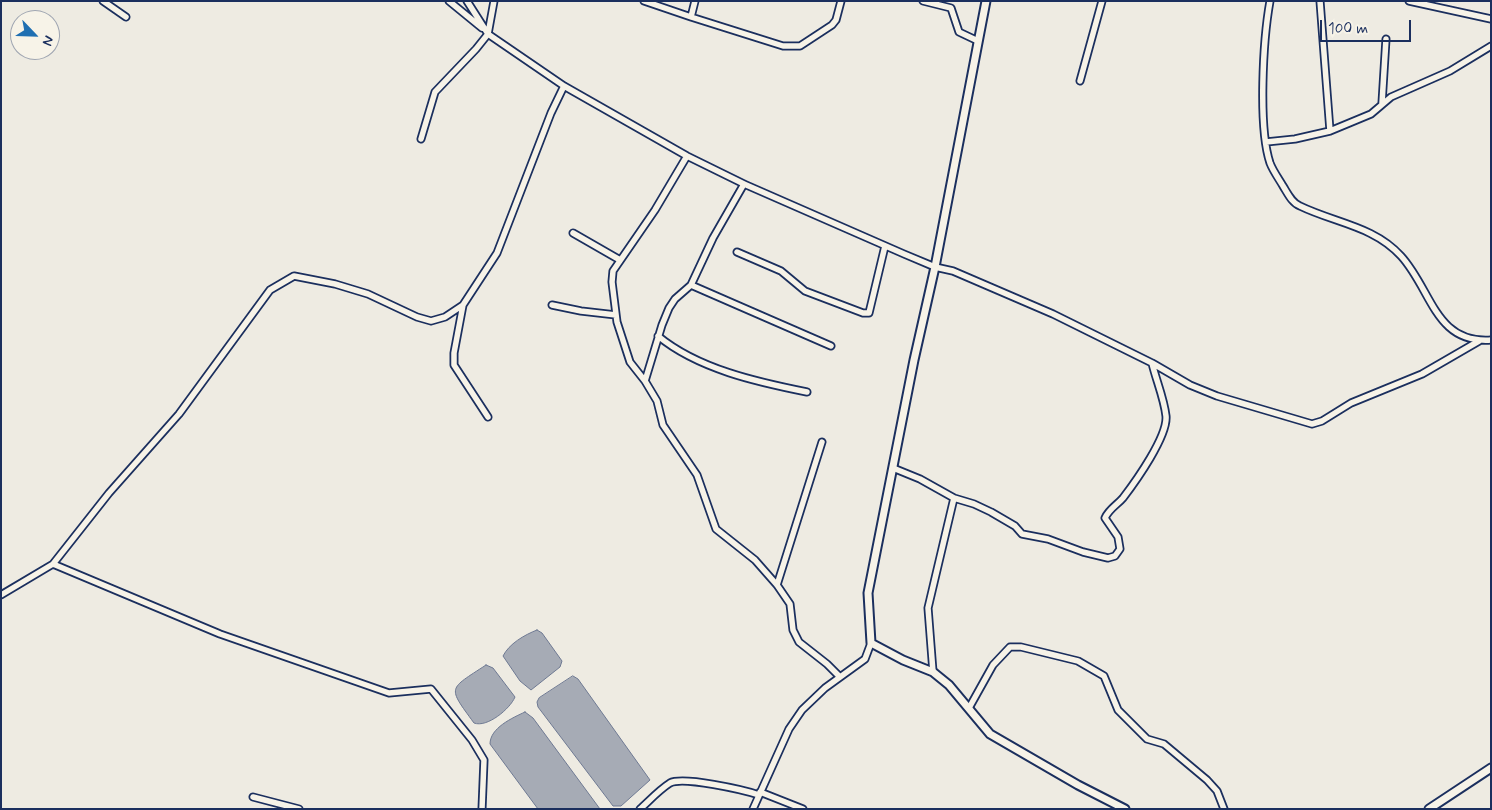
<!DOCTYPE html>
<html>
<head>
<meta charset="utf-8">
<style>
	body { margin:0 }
	#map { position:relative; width:1492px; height:810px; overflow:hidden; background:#eeebe2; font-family:Mynerve,sans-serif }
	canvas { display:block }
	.frame { position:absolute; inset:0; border:2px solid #1b2f5e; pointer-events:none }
	.north { position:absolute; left:10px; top:10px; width:50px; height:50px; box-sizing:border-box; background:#f7f3e8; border:1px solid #9fa5b1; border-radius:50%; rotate:114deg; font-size:14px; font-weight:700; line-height:20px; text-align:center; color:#1b2f5e }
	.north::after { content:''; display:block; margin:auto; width:18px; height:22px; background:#1f6fb2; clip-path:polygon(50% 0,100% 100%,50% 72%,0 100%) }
	.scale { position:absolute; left:1320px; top:20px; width:91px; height:22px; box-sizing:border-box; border:2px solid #1b2f5e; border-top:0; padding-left:6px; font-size:15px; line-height:18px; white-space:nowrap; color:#1b2f5e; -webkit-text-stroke:4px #f7f3e8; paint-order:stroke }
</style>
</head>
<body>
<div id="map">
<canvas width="1492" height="810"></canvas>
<div class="frame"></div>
<div class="north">N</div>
<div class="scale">100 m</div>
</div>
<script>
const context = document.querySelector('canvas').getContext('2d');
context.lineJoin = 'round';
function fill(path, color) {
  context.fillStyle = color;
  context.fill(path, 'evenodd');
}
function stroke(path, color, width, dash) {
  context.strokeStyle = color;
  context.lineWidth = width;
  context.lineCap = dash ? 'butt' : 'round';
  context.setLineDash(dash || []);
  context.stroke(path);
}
const water = new Path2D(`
	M537 630 542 633 562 661 560 667 531 690 520 681 503 656C509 644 524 635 537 630Z
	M486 665 493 668 515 697C510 709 487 728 474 723 447 686 448 690 486 665Z
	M573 676 578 679 650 780 621 806H613L538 707 537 702 539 698Z
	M525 712 533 718 600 809H538L490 744C490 728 512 718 525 712Z`);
const minor = new Path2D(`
	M103 1 126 17
	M449 1 482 28
	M467 1 488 34 564 86 687 156 744 184 904 254 935 267 953 271 1053 314 1152 363 1190 385 1217 396 1312 424 1322 421 1351 403 1422 374 1479 341
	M644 1 691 17 695 1
	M923 1 951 8 959 32 978 41
	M1270 1C1263 40 1258 127 1270 163 1273 171 1279 179 1283 186 1288 194 1292 203 1300 206 1335 223 1374 226 1401 256 1432 290 1435 344 1491 340
	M1320 1 1330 131
	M1409 1 1491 19
	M691 17 783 46H800L832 25 836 20 841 1
	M1080 81 1102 1
	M1382 103 1386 39
	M421 139 435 92 476 49 488 34 494 1
	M1266 142 1295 139 1330 131 1371 114 1391 97 1450 71 1491 46
	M687 156 655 210 613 271 612 282 617 322 630 362 645 381 657 401 663 425 697 475 716 529 755 560 777 585 790 604 793 630 799 642 827 664 840 677
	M573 233 620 260
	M737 252 781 271 805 291 863 313H869L885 246
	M691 285 831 346
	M463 305 454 353V365L488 417
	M552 305 581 311 616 315
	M658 336C698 369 757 382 807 392
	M645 381 662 325 669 308 675 299 691 285 713 238 744 184
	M893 468 920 479 954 498 928 608 933 672
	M954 498 974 504 991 512 1015 526 1022 534 1048 539 1083 552 1108 558 1115 556 1120 549 1118 537 1105 518C1109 509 1117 505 1123 498 1136 481 1168 436 1166 416 1164 398 1156 380 1152 363
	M53 564 220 634 389 693 431 689 472 740 484 760 482 809
	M777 585 822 442
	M1 595 53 564 109 493 179 414 270 290 294 276 335 284 368 294 417 317 431 321 445 317 463 305 497 253 551 113 564 86
	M969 708 993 665 1010 647H1021L1078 661 1104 676 1118 710 1147 739 1164 744 1207 780 1217 791 1224 809
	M760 792 803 809
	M253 797 299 809
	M640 809C649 801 659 790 670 783 683 776 744 790 759 795
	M753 809 789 729 802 710 825 688 865 659 871 643`);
const tertiary = new Path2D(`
	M986 1 935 267 914 360 868 593 871 643 903 660 933 672 949 685 990 734 1078 785 1125 809
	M1429 809 1491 768`);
fill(water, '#a6abb5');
stroke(water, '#6e7992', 1);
stroke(minor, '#1b2f5e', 9);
stroke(tertiary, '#1b2f5e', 11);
stroke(minor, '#f7f3e8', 5.5);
stroke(tertiary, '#f7f3e8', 7);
</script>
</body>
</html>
